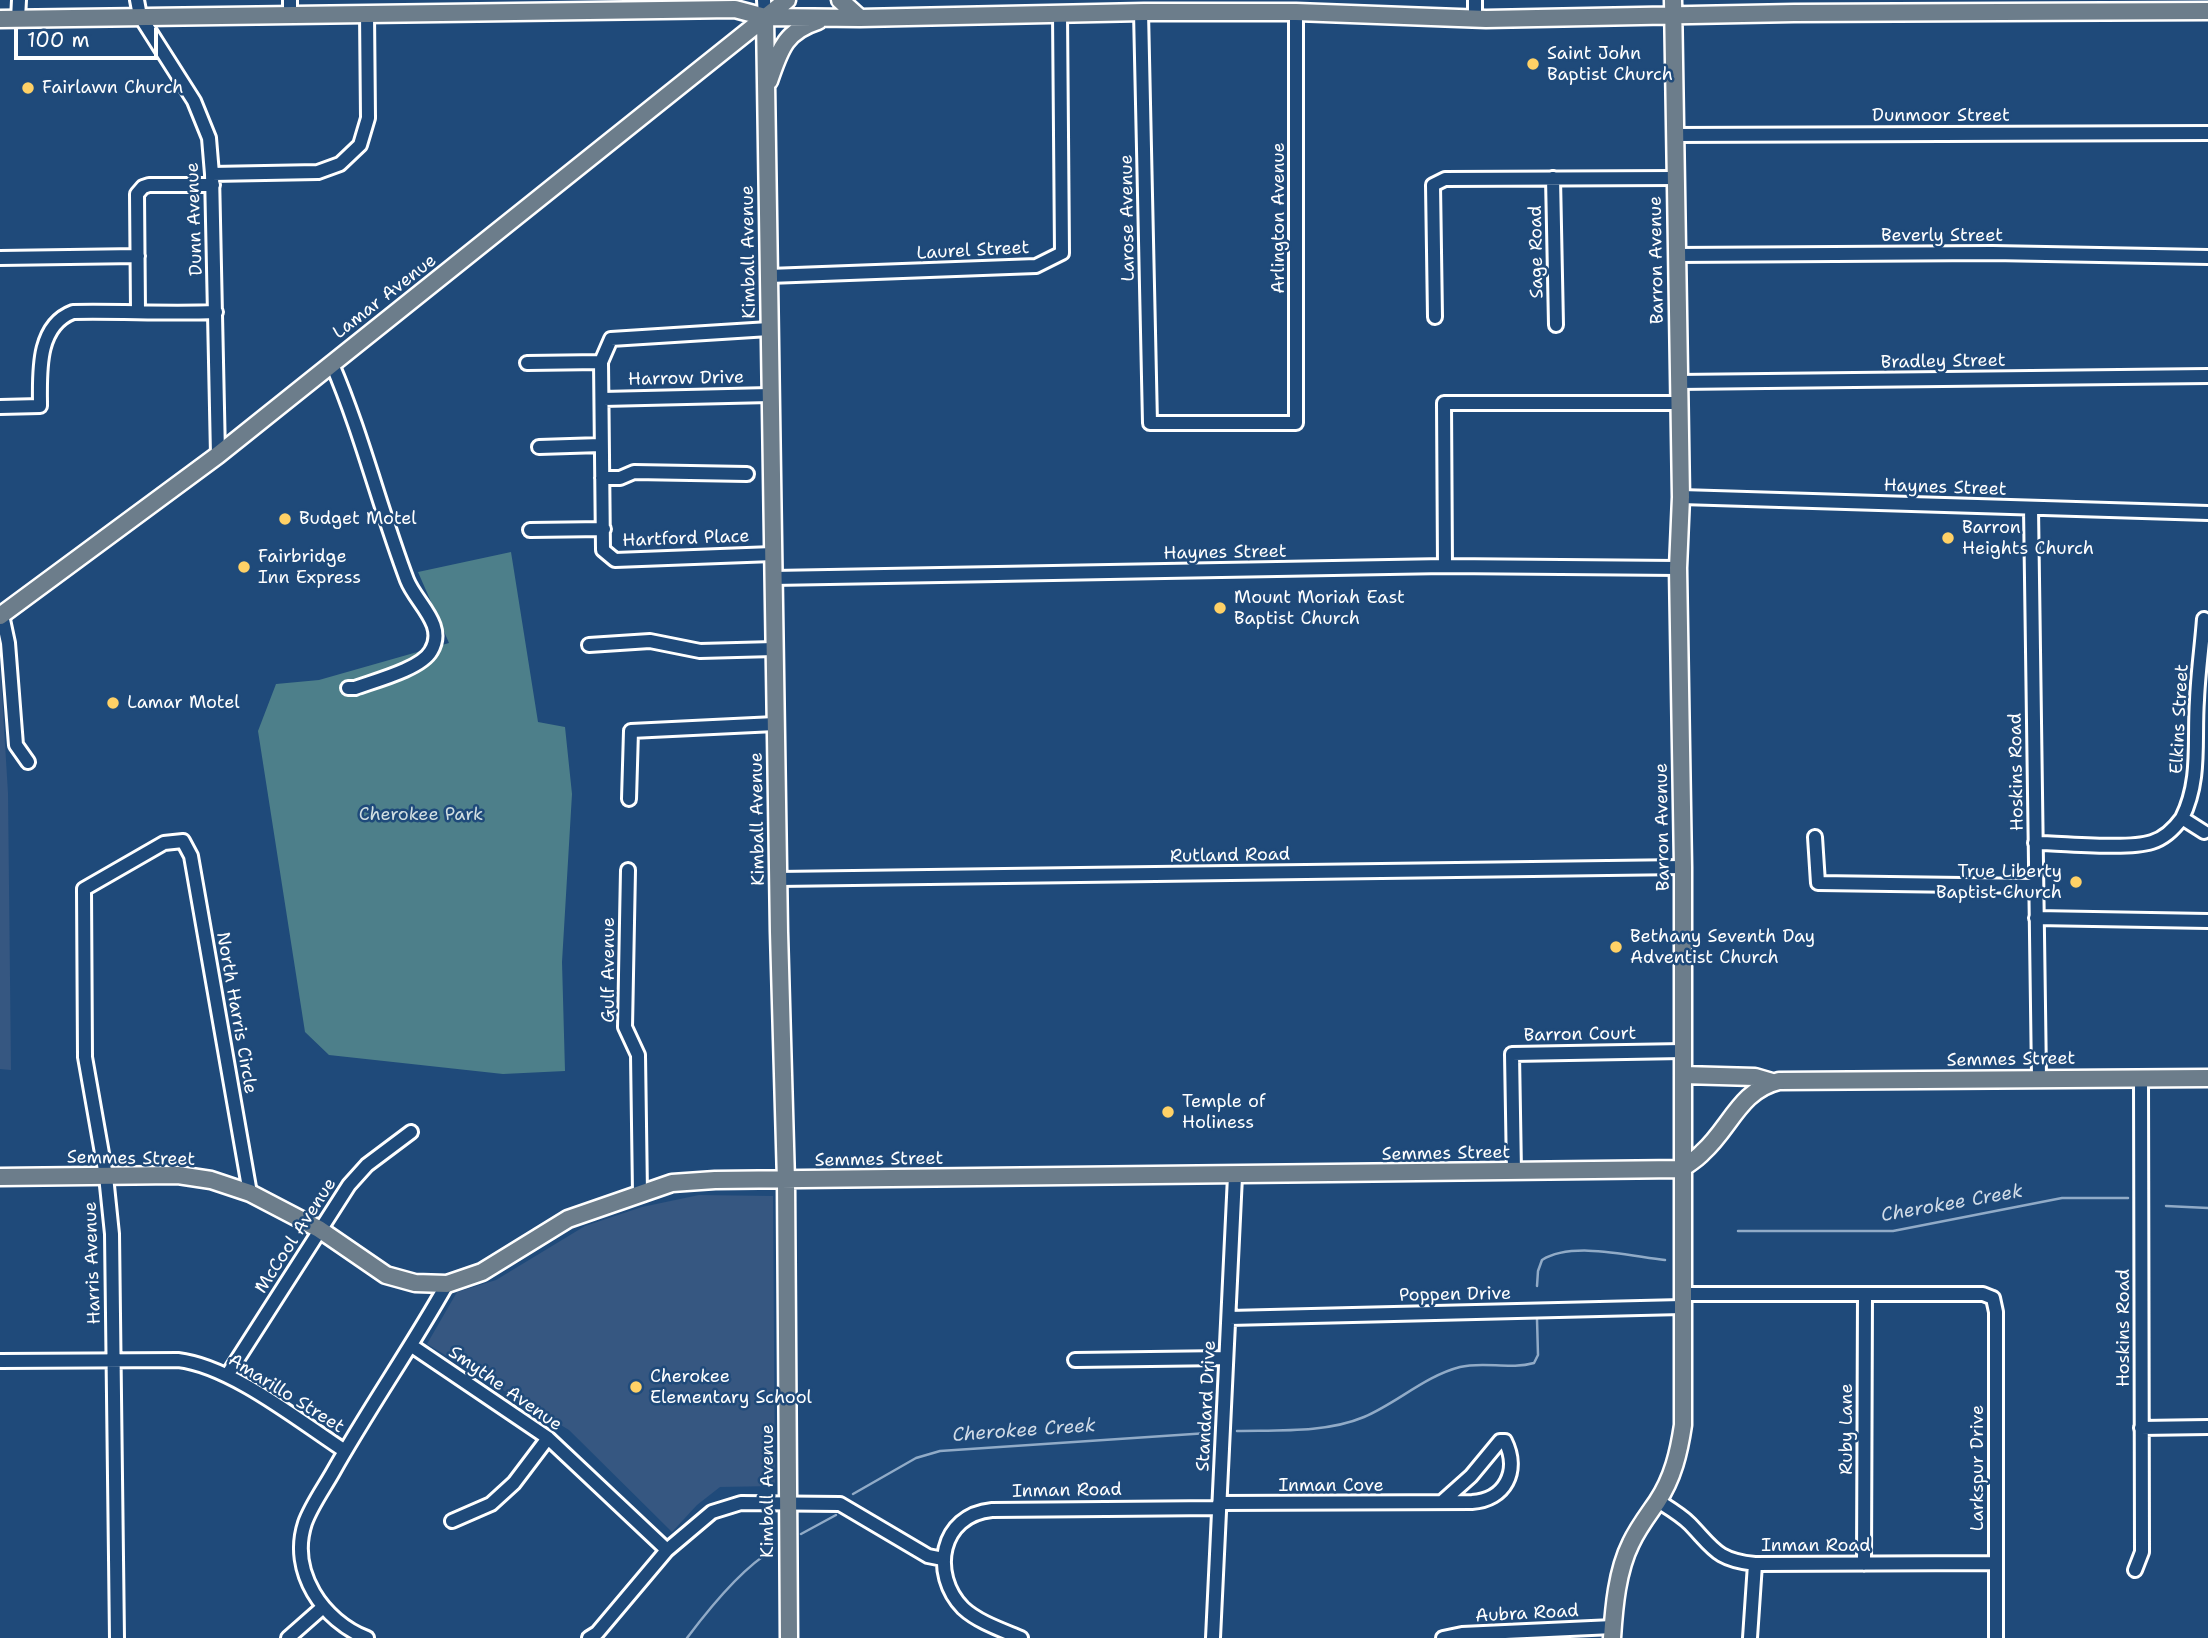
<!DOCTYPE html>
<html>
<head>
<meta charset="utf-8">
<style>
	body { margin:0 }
	#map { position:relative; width:2208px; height:1638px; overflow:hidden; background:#1f4a7a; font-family:"Shantell Sans",sans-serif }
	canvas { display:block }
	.scale { position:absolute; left:14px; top:28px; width:144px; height:32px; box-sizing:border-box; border:4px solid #fff; border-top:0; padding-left:9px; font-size:21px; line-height:24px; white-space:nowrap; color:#fff; -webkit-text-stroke:5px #1f4a7a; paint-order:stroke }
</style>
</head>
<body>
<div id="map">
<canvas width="2208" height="1638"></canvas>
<div class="scale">100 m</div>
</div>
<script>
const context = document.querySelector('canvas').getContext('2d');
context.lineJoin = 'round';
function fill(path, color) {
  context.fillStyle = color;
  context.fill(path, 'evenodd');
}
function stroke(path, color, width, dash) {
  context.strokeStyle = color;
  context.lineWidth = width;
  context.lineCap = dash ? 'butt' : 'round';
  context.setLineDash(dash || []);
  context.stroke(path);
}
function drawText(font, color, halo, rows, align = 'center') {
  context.font = font + ' "Shantell Sans",sans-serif';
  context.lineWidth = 5;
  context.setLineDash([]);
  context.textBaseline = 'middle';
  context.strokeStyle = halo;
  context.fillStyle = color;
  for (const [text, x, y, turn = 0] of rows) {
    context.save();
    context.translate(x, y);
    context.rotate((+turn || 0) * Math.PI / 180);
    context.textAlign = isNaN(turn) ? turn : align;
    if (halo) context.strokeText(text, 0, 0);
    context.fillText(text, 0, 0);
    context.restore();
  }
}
const built = new Path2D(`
	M0 661 8 793 11 1070 0 1069Z
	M699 1195 773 1196 775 1486 720 1487 697 1505 672 1532 569 1430 427 1344 457 1292 496 1280 585 1226 642 1207Z`);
const green = new Path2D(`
	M511 552 538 722 565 727 572 794 562 962 565 1071 503 1074 329 1055 305 1032 258 731 276 684 319 680 449 643 418 572Z`);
const stream = new Path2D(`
	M2166 1206 2208 1208
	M1738 1231H1893L2062 1198H2128
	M1537 1286 1538 1271 1542 1260C1572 1241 1630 1256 1665 1260
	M1237 1431C1278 1430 1326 1433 1364 1417 1397 1403 1425 1376 1460 1367 1484 1361 1510 1370 1534 1363L1538 1355 1537 1319
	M853 1494 916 1458 940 1451 1208 1433
	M801 1534 836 1515
	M687 1638C708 1610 743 1567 773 1550`);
const minor = new Path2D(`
	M137 0 140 16 194 101 209 138 212 174 218 455
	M764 0 765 17
	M1475 0V19
	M1141 12 1150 423H1296V12
	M290 15V0
	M18 19 19 0
	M1674 135 2208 133
	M212 174 318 172 340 164 360 145 368 118 367 13
	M1553 178 1556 325
	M1676 255 1992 253 2208 257
	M0 258 138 256
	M769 276 1036 266 1062 253 1060 14
	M138 311 137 194 143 187 149 185H213
	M1435 317 1433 185 1445 179 1675 178
	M769 329 611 339 601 362 603 550 615 560 773 554
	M527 363 601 362
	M332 364C362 434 380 509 407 580 416 603 447 625 431 651 421 669 374 681 355 688H348
	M1678 382 2208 376
	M603 399 770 395
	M0 407 40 406C40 375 36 326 73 312 121 311 168 314 216 312
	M539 447 601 445
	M602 478H620L634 472 747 474
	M1681 497 2208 513
	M2031 508 2039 1077
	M530 530 604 529
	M1445 566 1444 403H1678
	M773 578 1445 566 1678 568
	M2 615 8 643 16 745 28 762
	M589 645 650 641 700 651 774 649
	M629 799 631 731 775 724
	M2204 832 2182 818C2201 780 2194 741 2197 700 2198 673 2202 646 2204 619
	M1815 837 1818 883 2035 886
	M2035 843C2064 843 2127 850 2152 842 2165 838 2174 829 2182 818
	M628 870 625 1027 638 1055 640 1193
	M778 879 1683 867
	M2036 918 2208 921
	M1514 1172 1512 1054 1683 1051
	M1682 1294H1983L1993 1298
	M1993 1298 1996 1312V1638
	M1229 1318 1682 1307
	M412 1346 548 1438 667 1550
	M1075 1360 1226 1358
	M0 1361 178 1360C231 1366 299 1421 345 1451
	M228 1374 349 1185 367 1165 411 1132
	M2141 1428 2208 1427
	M1658 1501C1669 1508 1681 1515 1690 1524 1714 1549 1717 1560 1755 1564L1996 1563
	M1219 1503 1472 1502C1505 1500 1520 1471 1505 1441H1500L1471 1476 1443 1501
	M452 1521 491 1504 514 1483 548 1438
	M1864 1564 1865 1294
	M2135 1570 2142 1552 2141 1078
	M117 1638 112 1234 106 1176 85 1057 84 889 164 843 183 841 191 856 250 1193
	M288 1638 322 1608
	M367 1638C323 1621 289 1572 305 1523 311 1506 324 1488 333 1472 369 1408 411 1348 447 1284
	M589 1638 597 1633 667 1550 712 1512 741 1503 840 1504 928 1556 943 1559
	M1021 1638C1002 1630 978 1622 963 1608 930 1574 940 1515 992 1510L1219 1508
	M1213 1638 1235 1176
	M1443 1638 1462 1634 1613 1627
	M1750 1638 1755 1564`);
const major = new Path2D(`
	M840 0 860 18
	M765 17 779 932 786 1181 789 1638
	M0 19 735 9 765 17 860 18 1144 12H1296L1486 19 1794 13 2208 11
	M769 81C780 50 784 32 818 21
	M0 616 218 455 787 0
	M1683 1075 1755 1077 1772 1082
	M0 1177 178 1175 211 1180 250 1193 319 1229 386 1275 415 1283 447 1284 482 1272 568 1219 672 1183 715 1180 1681 1169C1688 1164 1697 1159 1703 1152 1730 1128 1740 1090 1779 1081L2208 1078
	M1612 1638C1614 1607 1617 1571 1631 1543 1638 1528 1648 1515 1657 1502 1673 1478 1679 1452 1683 1425V867L1678 568 1681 497 1673 0`);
const markers = [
	[1533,64,7,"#ffd166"],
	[28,88,7,"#ffd166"],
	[285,519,7,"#ffd166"],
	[1948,538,7,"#ffd166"],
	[244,567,7,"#ffd166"],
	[1220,608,7,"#ffd166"],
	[113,703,7,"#ffd166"],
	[2076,882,7,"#ffd166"],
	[1616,947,7,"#ffd166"],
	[1168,1112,7,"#ffd166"],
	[636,1387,7,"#ffd166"]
];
const poiNames = [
	["Saint John",1547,54],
	["Baptist Church",1547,75],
	["Fairlawn Church",42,88],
	["Budget Motel",299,519],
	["Barron",1962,528],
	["Heights Church",1962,549],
	["Fairbridge",258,557],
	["Inn Express",258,578],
	["Mount Moriah East",1234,598],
	["Baptist Church",1234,619],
	["Lamar Motel",127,703],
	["True Liberty",2062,872,"right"],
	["Baptist Church",2062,893,"right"],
	["Bethany Seventh Day",1630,937],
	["Adventist Church",1630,958],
	["Temple of",1182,1102],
	["Holiness",1182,1123],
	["Cherokee",650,1377],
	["Elementary School",650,1398]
];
const streetNames = [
	["Dunmoor Street",1941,116],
	["Larose Avenue",1128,218,-91],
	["Arlington Avenue",1279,218,-90],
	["Dunn Avenue",195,219,-92],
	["Beverly Street",1942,236],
	["Laurel Street",973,251,-3],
	["Kimball Avenue",749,252,-91],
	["Sage Road",1537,252,-91],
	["Barron Avenue",1657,260,-91],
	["Lamar Avenue",385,297,-38],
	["Bradley Street",1943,362,-1],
	["Harrow Drive",686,379,-1],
	["Haynes Street",1945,488,2],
	["Hartford Place",686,539,-2],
	["Haynes Street",1225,553,-1],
	["Elkins Street",2180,719,-87],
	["Hoskins Road",2017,772,-91],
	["Kimball Avenue",758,819,-91],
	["Barron Avenue",1663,827,-91],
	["Rutland Road",1230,856,-1],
	["Gulf Avenue",609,970,-90],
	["North Harris Circle",236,1013,80],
	["Barron Court",1580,1035,-1],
	["Semmes Street",2011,1060,-1],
	["Semmes Street",1446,1154,-1],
	["Semmes Street",131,1159,1],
	["Semmes Street",879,1160,-1],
	["McCool Avenue",296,1236,-57],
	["Harris Avenue",93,1263,-92],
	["Poppen Drive",1455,1295,-1],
	["Hoskins Road",2124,1328,-90],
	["Smythe Avenue",505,1389,35],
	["Amarillo Street",286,1394,32],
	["Standard Drive",1207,1406,-87],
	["Ruby Lane",1847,1429,-90],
	["Larkspur Drive",1978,1468,-90],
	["Inman Cove",1331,1486],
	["Kimball Avenue",768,1491,-90],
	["Inman Road",1067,1491,-1],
	["Inman Road",1816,1546],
	["Aubra Road",1527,1614,-3]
];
const parkNames = [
	["Cherokee Park",421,815]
];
const waterNames = [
	["Cherokee Creek",1952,1204,-10],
	["Cherokee Creek",1024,1431,-4]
];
fill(built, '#365781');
fill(green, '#4d7f8a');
stroke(stream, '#91abc7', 2.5);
stroke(minor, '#fff', 18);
stroke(major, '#fff', 21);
stroke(minor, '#1f4a7a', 12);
stroke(major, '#6c7d8b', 16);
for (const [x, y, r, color] of markers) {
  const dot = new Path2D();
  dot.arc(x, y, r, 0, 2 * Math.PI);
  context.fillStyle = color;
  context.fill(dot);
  stroke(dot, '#1f4a7a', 2.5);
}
drawText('18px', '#fff', '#1f4a7a', poiNames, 'left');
drawText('18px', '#fff', '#1f4a7a', streetNames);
drawText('18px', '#d2dfe2', '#1f4a7a', parkNames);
drawText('italic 19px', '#d1dce8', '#1f4a7a', waterNames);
</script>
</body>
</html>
